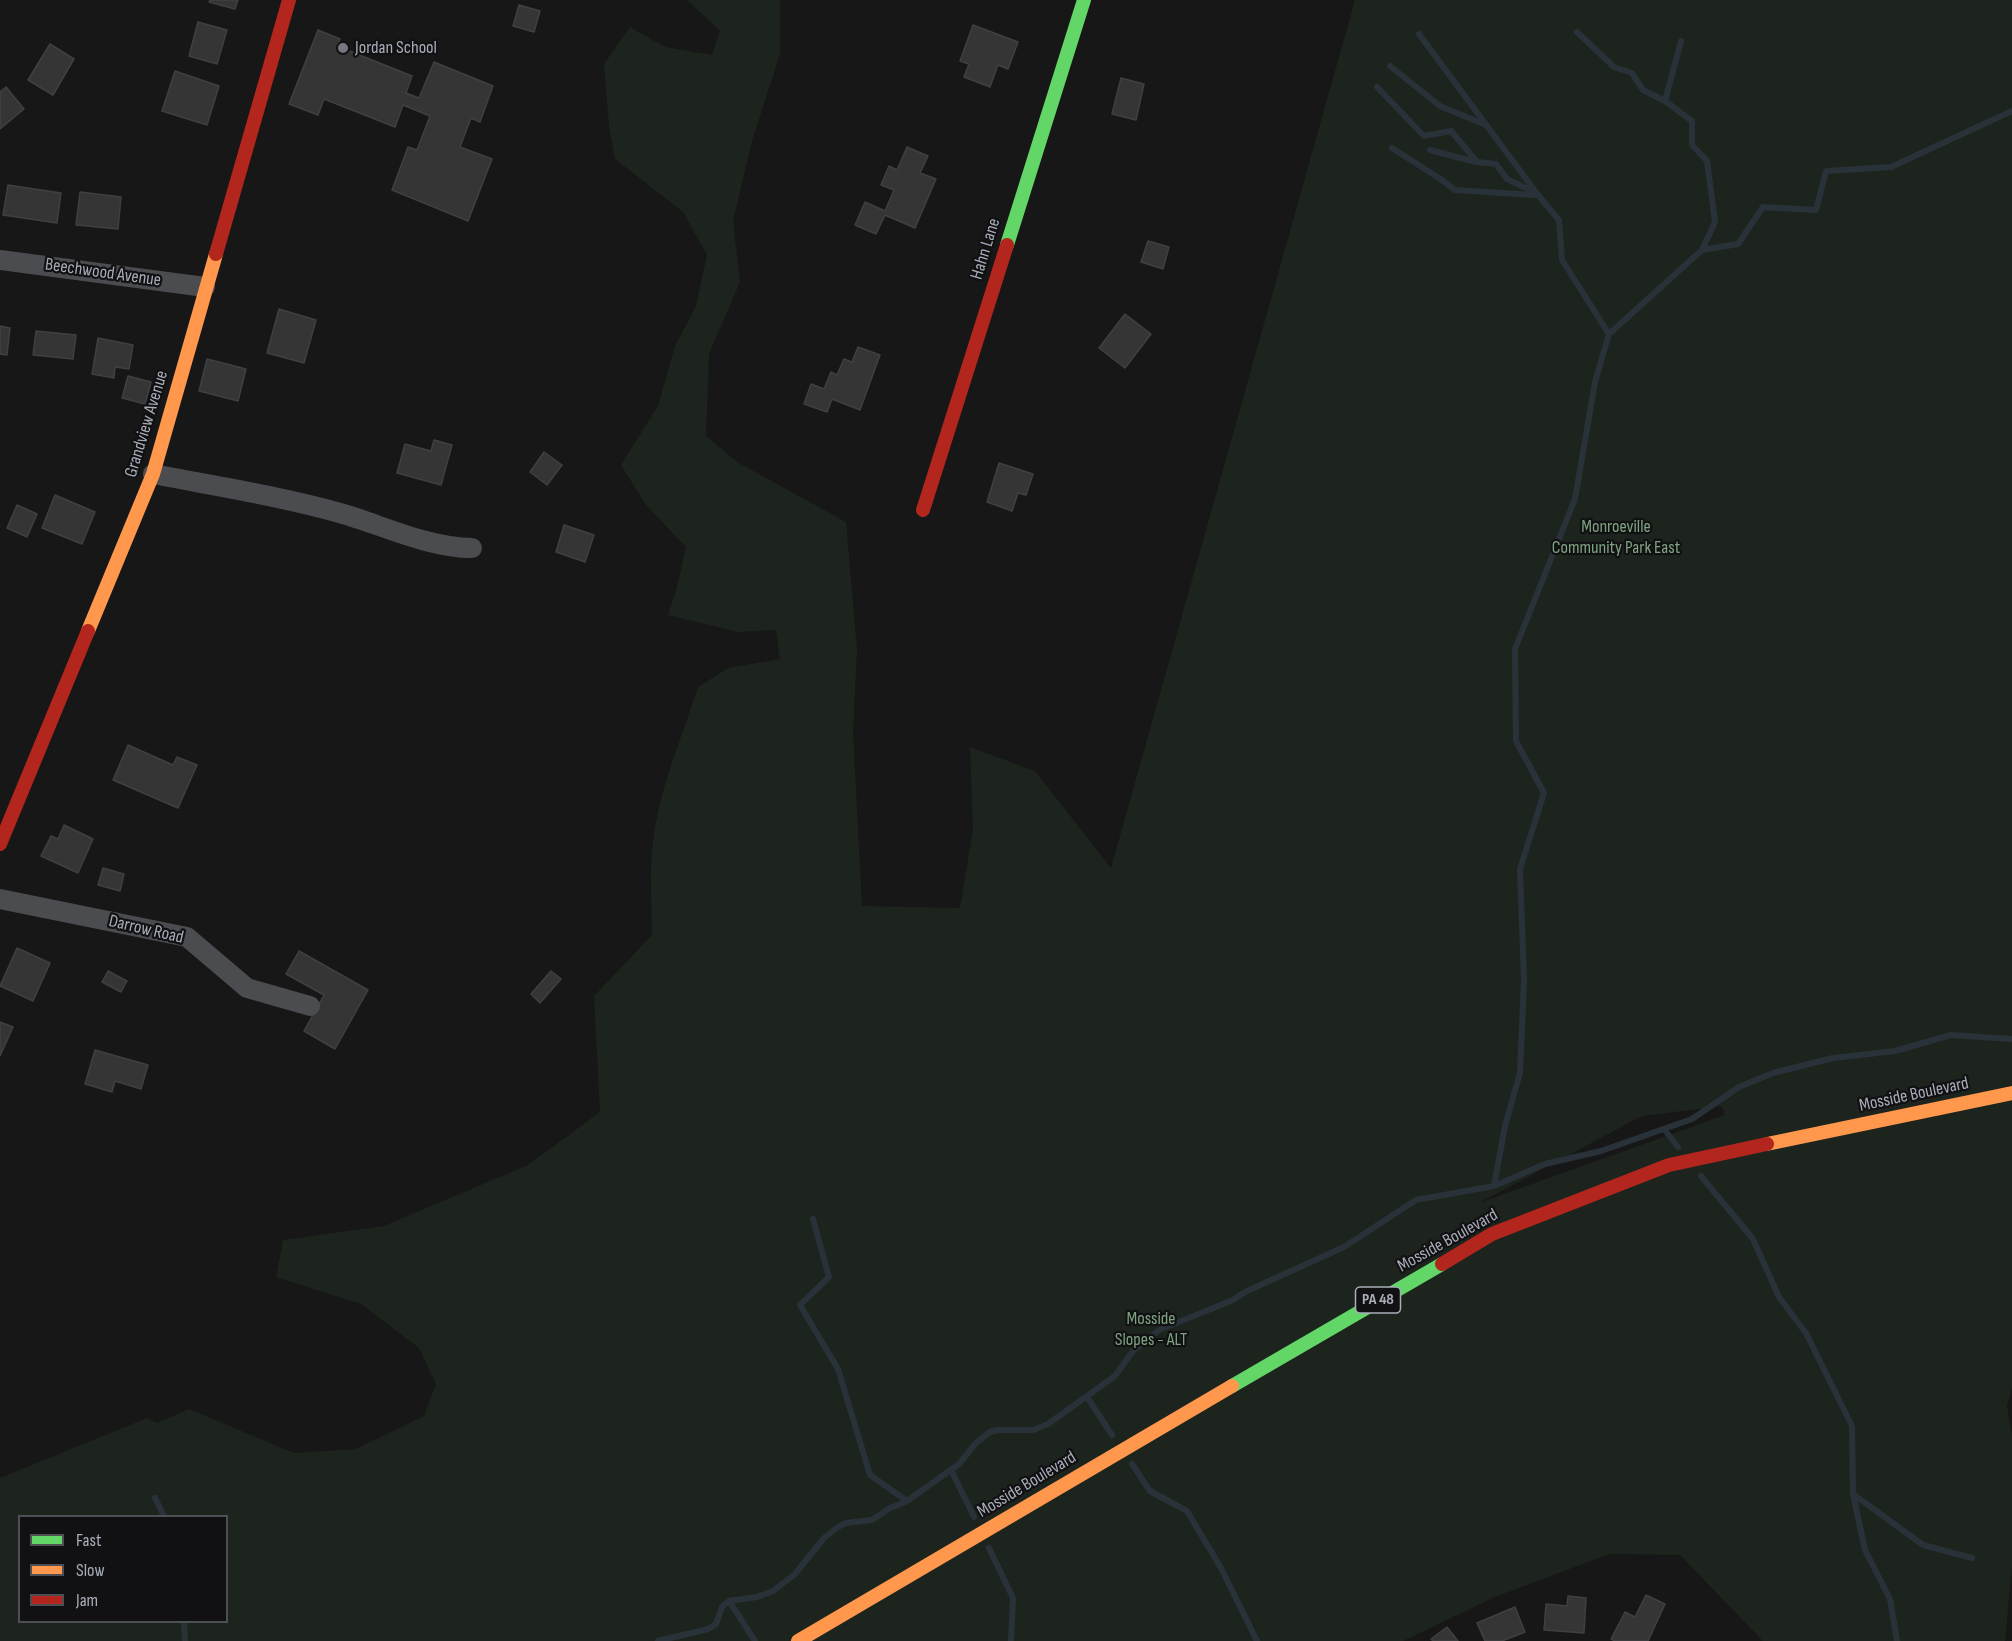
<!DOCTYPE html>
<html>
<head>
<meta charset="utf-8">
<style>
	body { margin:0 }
	#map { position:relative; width:2012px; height:1641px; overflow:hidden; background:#171717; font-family:"Sofia Sans Condensed",sans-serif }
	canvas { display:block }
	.legend { position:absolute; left:18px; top:1515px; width:210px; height:108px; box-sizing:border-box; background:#111113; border:2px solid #4d4f55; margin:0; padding:8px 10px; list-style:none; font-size:18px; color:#a8adb8 }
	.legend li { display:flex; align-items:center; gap:12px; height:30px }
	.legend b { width:30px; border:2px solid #4d4f55 }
</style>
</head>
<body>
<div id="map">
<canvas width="2012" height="1641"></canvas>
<ul class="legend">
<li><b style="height:8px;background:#63d668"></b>Fast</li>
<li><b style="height:8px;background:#ff974d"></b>Slow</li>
<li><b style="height:8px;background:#b3261e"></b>Jam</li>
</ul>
</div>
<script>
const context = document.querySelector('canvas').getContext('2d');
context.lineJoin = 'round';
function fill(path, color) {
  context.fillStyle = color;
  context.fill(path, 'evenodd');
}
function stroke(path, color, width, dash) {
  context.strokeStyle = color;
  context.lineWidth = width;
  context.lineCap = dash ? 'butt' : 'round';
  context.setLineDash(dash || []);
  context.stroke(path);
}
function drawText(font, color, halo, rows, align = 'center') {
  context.font = font + ' "Sofia Sans Condensed",sans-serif';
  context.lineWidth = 4.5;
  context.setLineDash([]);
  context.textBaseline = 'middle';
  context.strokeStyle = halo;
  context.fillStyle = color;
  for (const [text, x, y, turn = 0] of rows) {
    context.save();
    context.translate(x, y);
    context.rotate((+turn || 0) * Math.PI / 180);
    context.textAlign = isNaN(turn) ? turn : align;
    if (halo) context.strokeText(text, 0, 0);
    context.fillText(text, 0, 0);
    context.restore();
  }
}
const green = new Path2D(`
	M687 0H780V54L752 141 733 221 740 282 709 354 706 436 737 462 846 522 857 649 853 732 862 906 960 908 973 829 970 747 1035 771 1111 868 1355 0H2012V1388L2007 1406 2012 1436V1566L2005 1641H1763L1680 1555 1609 1554 1495 1597 1403 1641H0V1478L147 1418 157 1423 189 1409 294 1453 356 1449 424 1416 436 1384 419 1348 361 1304 276 1277 283 1240 384 1226 528 1165 600 1112 594 996 652 935C652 905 649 872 653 842 659 788 682 738 698 687L728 668 780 659 776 630 738 632 668 615 676 591 686 547 646 505 621 465 658 406 675 346 696 306 707 255 683 212 615 159 609 126 604 64 630 27 665 47 712 55 720 31ZM1722 1106 1725 1115 1479 1203 1642 1116ZM20 1516H226V1622H20Z`);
const stream = new Path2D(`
	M1577 32 1614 67 1632 73 1643 90 1665 101
	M1419 34 1538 195 1559 220 1562 260 1609 334
	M1681 41 1665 101 1692 121V145L1707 161 1715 222 1702 250
	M1390 66 1440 106 1486 125
	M1377 87 1424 136 1451 131 1477 162 1496 164 1507 179 1536 193
	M1392 148 1439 178 1455 190 1534 195
	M1430 150 1476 162
	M1664 1129 1678 1147
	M1701 1176 1753 1239 1779 1297 1806 1333 1852 1426 1853 1494 1865 1550 1890 1599 1897 1641
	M1494 1186 1505 1126 1520 1073 1524 980 1520 869 1544 793 1516 741 1515 649 1575 499 1595 382 1609 334 1702 250 1738 244 1763 207 1816 210 1826 171 1891 167 2012 111
	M813 1219 829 1277 800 1305 838 1369 870 1475 907 1501
	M1087 1397 1112 1435
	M1132 1464 1150 1491 1187 1511 1221 1568 1257 1641
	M951 1470 974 1517
	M1853 1494 1923 1545 1972 1558
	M155 1498 164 1516
	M989 1548 1013 1598 1011 1641
	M729 1601 755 1641
	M184 1622 185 1641
	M658 1641 708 1629 716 1624 722 1607 729 1601 757 1597 773 1591 795 1574 824 1538 838 1527 846 1523 872 1520 890 1508 907 1501 959 1464 976 1443 990 1432 998 1430H1033L1048 1424 1115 1376 1133 1351 1159 1330 1233 1300 1245 1292 1344 1247 1416 1200 1494 1186 1545 1164 1601 1151 1692 1119 1739 1087 1773 1073 1833 1058 1895 1051 1951 1035 2012 1039`);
const building = new Path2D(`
	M210 0H238L235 9 209 2Z
	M519 5 540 11 534 32 513 26Z
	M198 22 227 30 217 64 189 56Z
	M973 25 1018 42 1008 69 998 65 990 87 964 77 969 64 960 61Z
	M318 30 340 39 337 46 412 76 406 93 419 98 434 62 493 86 480 122 471 118 460 147 492 159 468 221 392 190 408 147 417 150 430 116 403 105 395 127 324 99 318 115 289 104Z
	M50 44 74 59 53 95 28 80Z
	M175 71 219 86 207 125 162 111Z
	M1121 78 1144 84 1136 120 1112 114Z
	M6 87 24 109 0 129V92Z
	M907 147 928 156 920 173 936 179 915 228 885 215 876 234 855 225 865 202 885 211 894 190 881 185 889 166 897 170Z
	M8 185 61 193 57 223 3 215Z
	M80 192 121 197 118 229 76 225Z
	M1148 241 1169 247 1163 269 1141 262Z
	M279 309 316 320 304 363 267 353Z
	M1125 314 1151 334 1125 368 1099 348Z
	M0 326 10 328 7 355 0 354Z
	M36 331 76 335 73 359 33 355Z
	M98 338 133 345 129 369 115 367 114 378 92 374Z
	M858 347 880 355 860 410 832 399 827 412 804 404 811 384 824 389 831 372 837 375 844 359 852 362Z
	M207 359 246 369 238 401 199 391Z
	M128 376 151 382 145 404 122 398Z
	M434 440 452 445 441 485 397 473 405 444 431 451Z
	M544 452 562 465 547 485 530 472Z
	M999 463 1033 474 1026 495 1018 493 1012 511 987 502Z
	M55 495 95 512 82 544 42 528Z
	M17 505 37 514 27 537 7 528Z
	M564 525 594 535 585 562 556 552Z
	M128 745 173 765 177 757 197 765 178 808 113 780Z
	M64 825 93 839 78 873 41 856 51 836 58 839Z
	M103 868 124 874 120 891 98 885Z
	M17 948 50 963 33 1001 0 986Z
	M299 951 368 990 335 1049 304 1031 324 995 286 974Z
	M108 971 127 981 121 992 102 982Z
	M551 971 561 979 540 1003 531 994Z
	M0 1022 13 1027 0 1056Z
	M95 1050 148 1065 141 1089 115 1081 112 1092 85 1084Z
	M1646 1595 1665 1604 1648 1641H1615L1611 1639 1625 1612 1635 1617Z
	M1568 1596 1586 1598 1584 1633 1544 1630 1546 1604 1567 1606Z
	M1515 1607 1525 1632 1502 1641H1485L1477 1623Z
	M1447 1627 1458 1641H1433L1431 1639Z`);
const street = new Path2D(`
	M0 260 205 287
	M153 474C215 486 279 496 340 513 382 525 429 548 472 548
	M0 899 187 937 247 988 310 1006`);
const fast = new Path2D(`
	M1007 245 1084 0
	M1232 1386 1442 1264`);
const slow = new Path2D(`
	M88 631 153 474 216 254
	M1767 1144 2012 1093
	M798 1641 1232 1386`);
const jam = new Path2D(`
	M216 254 289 0
	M923 510 1007 245
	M0 844 88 631
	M1442 1264 1492 1234 1669 1165 1767 1144`);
const markers = [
	[343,48,6,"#757880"]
];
const shields = [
	[1378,1300,45]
];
const shieldNames = [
	["PA 48",1378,1300]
];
const poiNames = [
	["Jordan School",355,48]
];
const streetNames = [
	["Hahn Lane",986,249,-73],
	["Beechwood Avenue",103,273,8],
	["Grandview Avenue",147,424,-73],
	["Darrow Road",146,930,13],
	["Mosside Boulevard",1914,1095,-12],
	["Mosside Boulevard",1448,1241,-29],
	["Mosside Boulevard",1027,1485,-31]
];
const parkNames = [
	["Monroeville",1616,527],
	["Community Park East",1616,548],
	["Mosside",1151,1319],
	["Slopes - ALT",1151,1340]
];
fill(green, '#1d241e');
stroke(stream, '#2a3239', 6);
fill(building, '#353536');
stroke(building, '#3f4043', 1.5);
stroke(street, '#4b4c50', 20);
stroke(fast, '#63d668', 14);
stroke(slow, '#ff974d', 14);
stroke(jam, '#b3261e', 14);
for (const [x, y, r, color] of markers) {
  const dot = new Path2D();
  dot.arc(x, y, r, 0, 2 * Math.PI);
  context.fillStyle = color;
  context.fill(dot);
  stroke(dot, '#111113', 2);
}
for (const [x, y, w] of shields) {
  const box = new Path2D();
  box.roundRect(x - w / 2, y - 13, w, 26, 4.5);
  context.fillStyle = '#111113';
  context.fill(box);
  stroke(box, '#a8adb8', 1.5);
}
drawText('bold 16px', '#a8adb8', null, shieldNames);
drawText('18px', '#a8adb8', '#111113', poiNames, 'left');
drawText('18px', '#a8adb8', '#111113', streetNames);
drawText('18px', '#7fa381', '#111113', parkNames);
</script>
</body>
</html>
